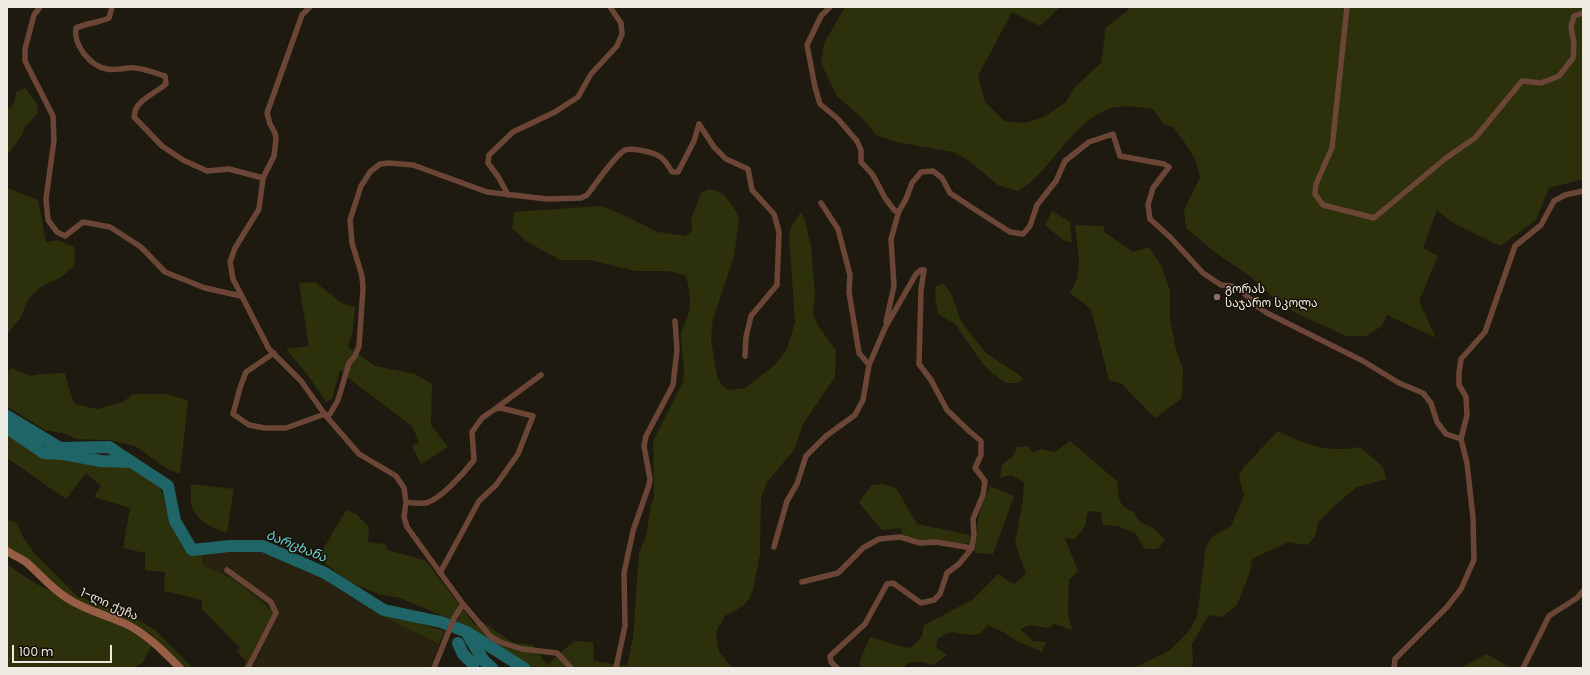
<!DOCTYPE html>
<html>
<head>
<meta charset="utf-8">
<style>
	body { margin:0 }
	#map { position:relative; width:1590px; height:675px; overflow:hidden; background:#1f1a10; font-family:Poppins,sans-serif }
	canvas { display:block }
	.frame { position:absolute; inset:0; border:8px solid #edeae3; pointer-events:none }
	.scale { position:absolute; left:12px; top:645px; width:100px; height:18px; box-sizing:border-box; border:2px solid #edeae3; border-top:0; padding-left:5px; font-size:12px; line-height:14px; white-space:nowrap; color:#edeae3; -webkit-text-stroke:3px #161107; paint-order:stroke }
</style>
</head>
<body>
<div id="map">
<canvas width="1590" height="675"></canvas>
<div class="frame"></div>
<div class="scale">100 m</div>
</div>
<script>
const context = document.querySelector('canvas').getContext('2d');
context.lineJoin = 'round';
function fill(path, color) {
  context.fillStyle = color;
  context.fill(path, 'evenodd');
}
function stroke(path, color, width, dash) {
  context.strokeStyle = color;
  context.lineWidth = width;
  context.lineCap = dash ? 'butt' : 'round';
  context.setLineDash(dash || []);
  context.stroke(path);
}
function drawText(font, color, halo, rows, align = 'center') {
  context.font = font + ' Poppins,"Noto Sans Georgian",sans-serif';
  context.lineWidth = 3;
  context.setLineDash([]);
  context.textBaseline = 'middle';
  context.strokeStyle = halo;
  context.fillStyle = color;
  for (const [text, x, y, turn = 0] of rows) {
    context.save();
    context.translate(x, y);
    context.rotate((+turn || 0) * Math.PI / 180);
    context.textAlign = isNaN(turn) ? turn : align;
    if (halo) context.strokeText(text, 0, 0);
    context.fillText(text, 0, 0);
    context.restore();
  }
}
const built = new Path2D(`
	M262 551 323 579 377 614 439 644 430 668H252L278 616 236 581 203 564 202 554Z`);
const green = new Path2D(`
	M845 7H1060L1040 26 1012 12 978 76 985 102 1004 121 1025 123 1044 117 1066 102 1074 88 1101 63 1106 27 1126 12 1130 7H1583V179L1549 188 1536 220 1500 246 1453 223 1437 210 1423 248 1438 256 1419 301 1436 338 1387 315 1382 326 1366 336H1346L1296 313 1279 303 1250 276 1216 253 1186 228 1184 210 1200 177 1195 159 1185 143 1173 127 1164 124 1153 109C1141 107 1128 105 1116 107 1082 113 1057 158 1033 180 1029 184 1023 187 1018 191L998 185 969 161 953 152 896 142 876 135 865 121 837 96 821 63 824 43Z
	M25 88 37 104 38 113 25 127 22 135 10 152 7 154V109L10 108 15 101 16 92Z
	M7 188 38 200 46 242 57 240 74 247 75 256 74 266 60 278 42 286 28 299 21 317 7 334Z
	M709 189 718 191 725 196 736 211 739 220 734 256 713 319 711 339 717 376 721 384 728 390 745 388 775 365 787 349 795 322 789 236 791 227 801 212 805 220 811 247 815 295 813 314 819 327 836 350 835 377 803 424 794 450 767 482 761 498 760 554 753 590 749 599 743 606 725 616 716 632 719 652 731 666 737 668H532L504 653 484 636 467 626 400 598 378 594 348 581 318 558 346 510 356 514 369 527 368 542 385 544 387 550 425 560 475 625 483 622 498 633 514 643 533 645 547 665 574 641 593 642 594 661 627 666 633 638 639 554 646 536 651 506 654 497 653 441 683 382C686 366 681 351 681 335 682 326 687 320 689 312 692 303 689 284 685 275L667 271H636L590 260H560L526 241 512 228 514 212 599 206 608 208 658 232 685 236 692 231 691 219 701 193Z
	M1052 211 1070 222 1072 243 1063 240 1045 225Z
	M1075 225 1104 226V232L1133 252 1149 247 1162 267 1170 291V319L1176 350 1183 369 1182 398 1155 418 1122 384 1109 380 1091 309 1070 293 1077 279 1079 262Z
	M315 282 343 304 355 307 353 329 348 347 375 366 415 374 432 384 431 425 448 447 421 464 412 446 419 442 412 426 351 380 340 370 332 399 326 402 307 374 286 349 309 346 299 283Z
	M944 284 951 293 961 321 977 342 986 353 1018 374 1023 379 1017 383H1006L992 373 983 364 955 324 938 314 935 296 936 286Z
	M11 368 31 376 41 374 65 373 70 392 75 404 97 409 123 402 133 394H166L188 400 180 474 166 468 135 446 108 440 76 439 66 434 45 430 7 406V374Z
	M1278 431C1306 445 1327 453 1360 447L1382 466 1387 479 1357 487 1333 507 1318 523 1315 537 1307 545 1288 542 1252 559 1250 572 1237 605 1222 617 1209 615 1192 644 1193 664 1190 668H1123L1138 666 1169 651 1188 632 1197 617 1206 546 1213 536 1231 526 1244 495 1239 478 1242 469Z
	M7 433 44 457 64 458 102 465H130L151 478 161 489 167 512 186 549 191 554H202L203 564 236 581 273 612 245 668H243L246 661 237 651 240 648 202 609V600L164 591 165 572 145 570V553L123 548 130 508 94 497 101 486 86 473 66 499 7 458Z
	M1070 441 1118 482C1118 500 1118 505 1135 513 1138 524 1145 523 1154 529 1158 531 1161 537 1165 540L1158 549H1145L1135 533 1118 526 1103 525 1101 512 1088 511 1085 526 1075 539 1065 538 1078 571 1069 580 1068 614 1072 630 1055 624 1048 628 1030 625 1020 629 1033 641 1046 642 1042 652 1015 640 1003 632 988 625 980 634 969 635 952 632 938 638 936 647 947 655 933 665 922 662H909L904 668H860V660L870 637C885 640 895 646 911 648L922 636 924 625 972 600 998 574 1014 584 1026 574 1015 543 1023 500 1024 482 1011 475 1000 478 1002 465 1014 455 1017 447 1028 446 1033 453 1041 449 1055 452Z
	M191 484 234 489 227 533C212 527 194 521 191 502 190 496 191 490 191 484Z
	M883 484 896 488 917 524 970 535 971 544 934 540 921 541 903 536 901 528 882 530 859 503 863 496 872 485Z
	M990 486 1014 496 993 554 975 553 978 519 983 502Z
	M7 520 16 522 24 539 36 555 77 596 135 618 155 630 193 668H184L150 633 133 623 79 603 64 592 7 548Z
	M7 564 31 581 130 631 152 645 143 662 134 668H7Z
	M352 597 385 613 445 631 439 644 377 614Z
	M1487 654 1511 668H1460Z`);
const river = new Path2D(`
	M7 416 60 448 109 447 168 486 175 521 192 550 230 546H263L325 573 384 610 441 622 467 632 524 668
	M7 428 44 453 63 454 101 461 131 462
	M468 635 484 661 492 668
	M458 643 463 654 473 664V668`);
const street = new Path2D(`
	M40 7 34 15 25 49V61L53 116 54 140 46 199 48 220 57 232 65 236 83 222 110 227 141 247 165 272 205 288 241 296
	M112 7 109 18C98 23 87 23 76 28 73 45 90 66 107 69 116 71 126 67 135 68 145 69 155 73 165 76L166 84C158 91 141 99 137 107 135 109 135 114 134 117L162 146 183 160 207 171 229 169 263 178
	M310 7 302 15 267 113 270 124 275 133 276 139 274 156 263 178 259 209 235 248 230 262 233 279 269 349 301 381 326 416
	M830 7 821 16 807 45 815 87 820 104 838 119 857 141 861 150V162L873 175 885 198 895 211H899L906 199 912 183 921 172 933 171 942 178 950 193 971 207 1010 232 1023 234 1030 226 1037 205 1056 181 1065 161 1089 142 1113 134 1120 156 1164 164 1169 167 1153 188 1148 205 1150 219 1171 238 1203 273 1221 285 1232 286 1242 291 1257 306 1267 313 1363 361 1399 383 1423 393 1431 403 1437 422 1446 434 1461 439
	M1347 7 1332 148 1316 184 1315 194 1323 205 1374 218 1446 158 1475 138 1522 81 1541 83 1559 76 1573 58 1574 44 1571 27 1574 16 1583 13
	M699 124 714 147 726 159 748 169 752 190 774 214 779 232 777 285 751 316 746 337 745 356
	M508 195 499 178 488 163 489 155 513 132 555 112 578 97 591 74 617 46 622 34 621 23 610 7
	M821 203 838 229 850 275 849 292 859 353 869 365
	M886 322 894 286 891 239 899 211
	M274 353 246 372 240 388 233 414 249 425 265 428H286L325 414
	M495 409 541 375
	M406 502C412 503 419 504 425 503 439 501 465 472 474 460L472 432 482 418 495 409 501 408 533 416 518 454 496 485 479 501 440 573
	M774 547 787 501 797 484 806 456 826 436 855 415 863 400 869 365 885 328 916 274 921 270H924L921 290 919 364 931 380 947 410 969 431 981 441V455L975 468 985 481 983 495 973 519 974 535 972 548 959 564 947 573 940 594 934 600 921 603 893 583 887 584 865 624 830 656 831 662 837 668
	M227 570 271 602 276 613 248 668
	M802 582 838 573 863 548 879 539 900 537 920 543 936 542 972 548
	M434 668 454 618 463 604
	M571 668 557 653 522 649 500 642 491 637 463 604 407 527 404 517 406 502 404 488 396 476 359 454 326 416 330 414 338 400 349 363 355 356 359 346 363 289 362 276 352 243 350 220 361 186 370 172 380 164 389 163 413 165 487 192 547 199 581 198 587 195C595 185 615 155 625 150 631 148 638 150 644 151 660 154 664 158 672 172H678L694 141 699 124
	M616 668 625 626 624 573 633 531 649 485 650 479 644 446 646 436 673 385 677 350 675 321
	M1394 668 1395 659 1447 607 1461 589 1474 560 1473 518 1467 463 1461 439 1467 415 1466 397 1459 385V373L1461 359 1485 332 1515 246 1541 225 1554 201 1565 195 1583 191
	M1523 668 1549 616 1577 598 1583 591`);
const secondary = new Path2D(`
	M7 551C13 555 20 558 26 562 40 574 51 588 67 598 86 611 108 615 128 625 149 636 164 652 180 668`);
const markers = [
	[1217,297,4,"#8d6e63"]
];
const poiNames = [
	["გორას",1225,290],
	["საჯარო სკოლა",1225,304]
];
const streetNames = [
	["1-ლი ქუჩა",109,605,24]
];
const waterNames = [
	["ბარცხანა",296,547,22]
];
fill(built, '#292211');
fill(green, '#2c300b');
stroke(river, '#1f6567', 12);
stroke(street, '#6b4637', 5.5);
stroke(secondary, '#985d45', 8);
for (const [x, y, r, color] of markers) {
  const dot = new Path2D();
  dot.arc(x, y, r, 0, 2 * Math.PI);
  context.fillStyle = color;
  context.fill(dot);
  stroke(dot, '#161107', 1.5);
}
drawText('12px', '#edeae3', '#161107', poiNames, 'left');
drawText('12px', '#edeae3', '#161107', streetNames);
drawText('italic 13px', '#6cd5d9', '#161107', waterNames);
</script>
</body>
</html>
